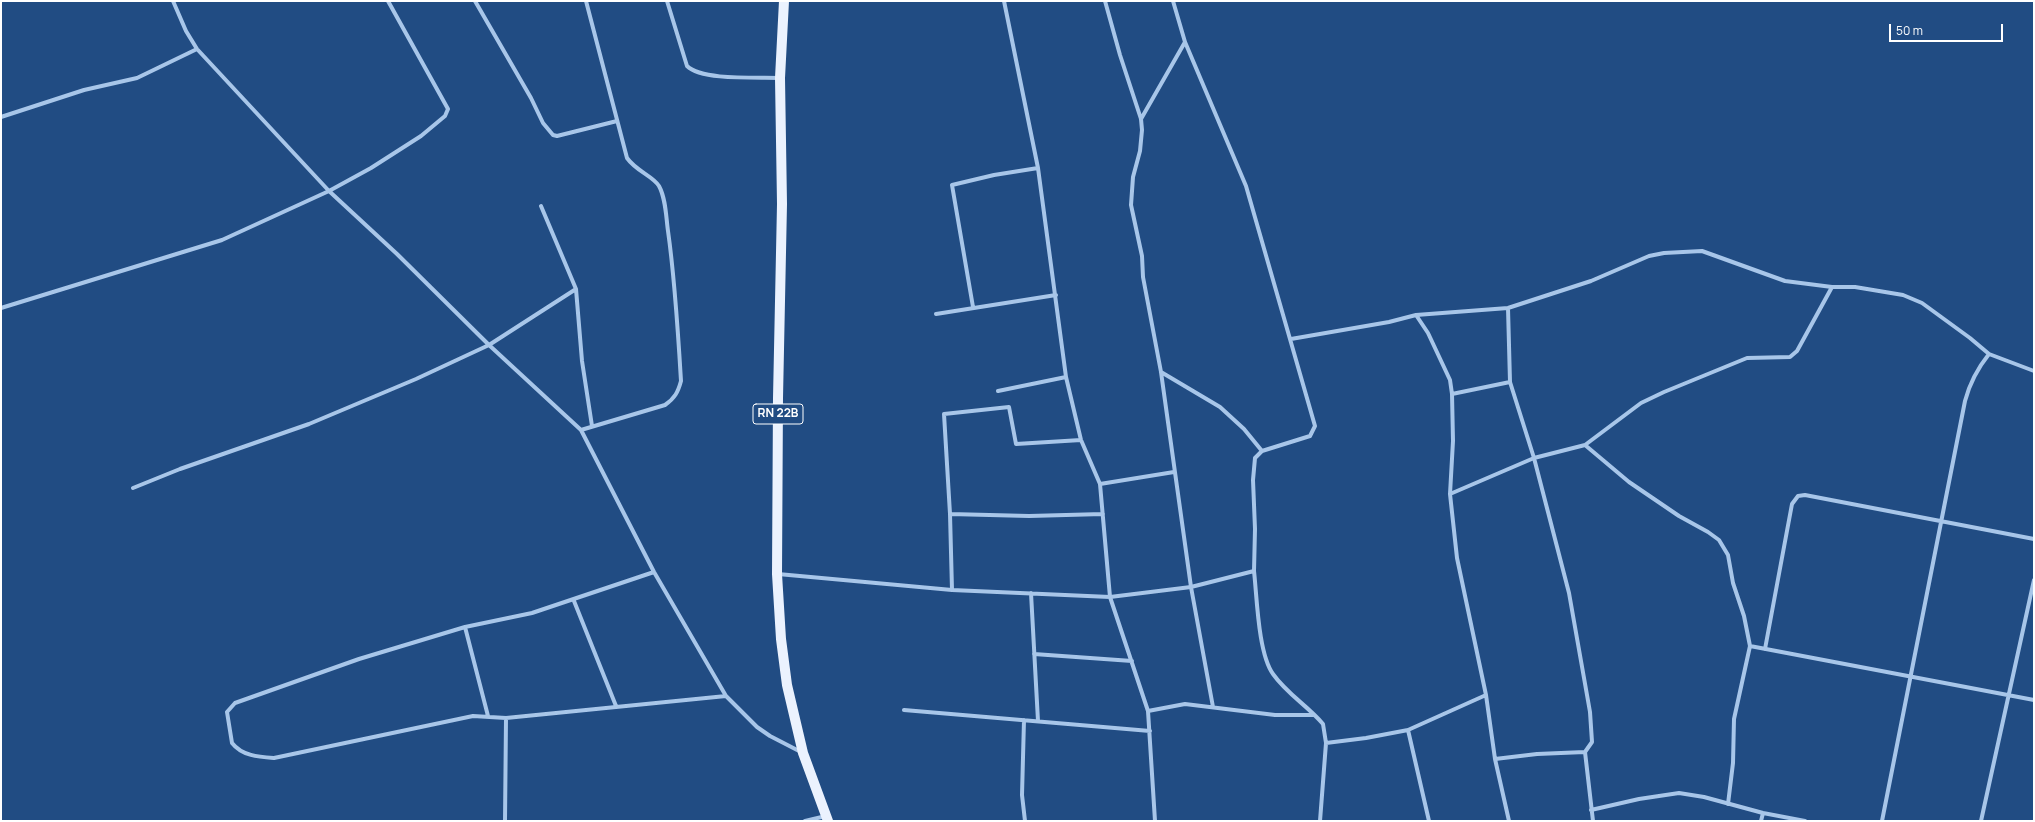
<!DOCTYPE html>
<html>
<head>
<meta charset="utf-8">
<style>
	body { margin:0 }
	#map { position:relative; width:2035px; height:822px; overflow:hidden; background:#214c83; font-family:Manrope,sans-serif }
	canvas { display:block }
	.frame { position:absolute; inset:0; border:2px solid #fff; pointer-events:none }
	.scale { position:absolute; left:1889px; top:24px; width:114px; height:18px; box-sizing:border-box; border:2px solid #fff; border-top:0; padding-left:5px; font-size:12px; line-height:14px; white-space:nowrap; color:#fff; -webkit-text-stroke:3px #214c83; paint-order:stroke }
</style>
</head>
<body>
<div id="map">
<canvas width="2035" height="822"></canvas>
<div class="frame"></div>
<div class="scale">50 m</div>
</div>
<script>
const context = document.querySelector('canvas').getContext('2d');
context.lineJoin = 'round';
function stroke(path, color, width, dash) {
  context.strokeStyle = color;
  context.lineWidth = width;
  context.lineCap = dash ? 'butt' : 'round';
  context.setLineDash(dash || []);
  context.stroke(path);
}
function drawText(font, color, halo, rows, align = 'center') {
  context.font = font + ' Manrope,sans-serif';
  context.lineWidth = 3;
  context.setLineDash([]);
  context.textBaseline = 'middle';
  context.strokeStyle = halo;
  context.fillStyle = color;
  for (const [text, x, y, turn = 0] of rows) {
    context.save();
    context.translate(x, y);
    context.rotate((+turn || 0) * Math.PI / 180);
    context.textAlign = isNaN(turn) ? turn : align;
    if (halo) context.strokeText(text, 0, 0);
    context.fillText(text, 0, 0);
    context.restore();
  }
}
const minor = new Path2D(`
	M173 1 186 31 197 49 329 191 397 254 489 345 581 430 654 572 726 696
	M475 1 531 98 543 123 553 135 557 136 617 121
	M667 1 687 66C702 81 759 77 780 78
	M1004 1 1038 168 1066 377 1081 440 1100 484 1110 597 1148 711 1155 821
	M1105 1 1120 55 1141 119 1142 130 1140 151 1133 177 1131 205 1142 256 1143 277 1161 372 1191 587 1213 707
	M1 117 84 90 137 78 197 49
	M1141 119 1185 42
	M541 206 576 289 582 361 592 426
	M973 307 952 185 994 175 1038 168
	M1 308 222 240 329 191 371 168 421 136 445 116 448 109 388 1
	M1508 308 1510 382 1534 458 1569 593 1590 712 1592 742 1585 752
	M936 314 1056 295
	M1416 315 1508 308 1591 281 1649 256 1664 253 1702 251 1785 281 1832 287H1855L1903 295 1922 303 1970 338 1989 354 2034 371
	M1291 339 1389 322 1416 315 1428 333 1450 380 1452 394 1453 441 1450 494 1457 558 1486 695 1495 759 1509 821
	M1161 372 1220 407 1244 429 1262 451
	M998 391 1066 377
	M1452 394 1510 382
	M581 430 665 405C675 398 678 392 681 381 678 331 675 280 668 231 666 217 666 199 659 186 653 176 636 171 627 158L586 1
	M1585 445 1641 403 1664 392 1747 358 1790 357 1797 351 1832 287
	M1100 484 1174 472
	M133 488 180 469 309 424 416 379 489 345 576 289
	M1450 494 1534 458 1585 445 1629 482 1679 516 1708 532 1719 540 1728 555 1733 583 1744 616 1750 646 1734 719 1733 763 1728 804
	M950 514 1029 516 1103 514
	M1254 571C1257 597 1258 653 1273 674 1287 694 1308 706 1323 724L1326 743 1320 821
	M654 572 532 613 465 627 359 659 235 703 227 712 232 743C242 756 259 757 274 758L473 716 506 718 726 696 757 727 770 736 801 752
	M778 574 952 590 1110 597 1191 587 1254 571 1255 529 1253 480 1255 458 1262 451 1310 436 1315 426 1246 186 1185 42 1173 1
	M952 590 950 514 944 414 1009 407 1016 444 1081 440
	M1031 593 1038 721
	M574 601 616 706
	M465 627 488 716
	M1750 646 2034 700
	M1765 649 1792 504 1798 496 1805 495 2034 539
	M1034 654 1132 661
	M904 710 1150 731
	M1148 711 1185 704 1275 715H1314
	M1024 720 1022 795 1025 821
	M1408 730 1429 821
	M1326 743 1366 738 1408 730 1486 695
	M1495 759 1537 754 1585 752 1593 821
	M1591 810 1639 799 1679 793 1704 797 1763 813 1805 821
	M505 821 506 718
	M805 821 826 816
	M1761 821 1763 813
	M1882 821 1965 401C1970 382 1977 369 1989 354
	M1981 821 2034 580`);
const primary = new Path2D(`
	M784 1 780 78 782 204 778 398 777 574 781 639 787 685 803 753 828 821`);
const shields = [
	[778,414,50]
];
const shieldNames = [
	["RN 22B",778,414]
];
stroke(minor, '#a8c6e9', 4);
stroke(primary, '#ebf2fe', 10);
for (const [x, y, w] of shields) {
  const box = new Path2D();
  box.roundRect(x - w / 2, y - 10, w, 20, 3);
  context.fillStyle = '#214c83';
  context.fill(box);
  stroke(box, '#fff', 1);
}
drawText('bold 12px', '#fff', null, shieldNames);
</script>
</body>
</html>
